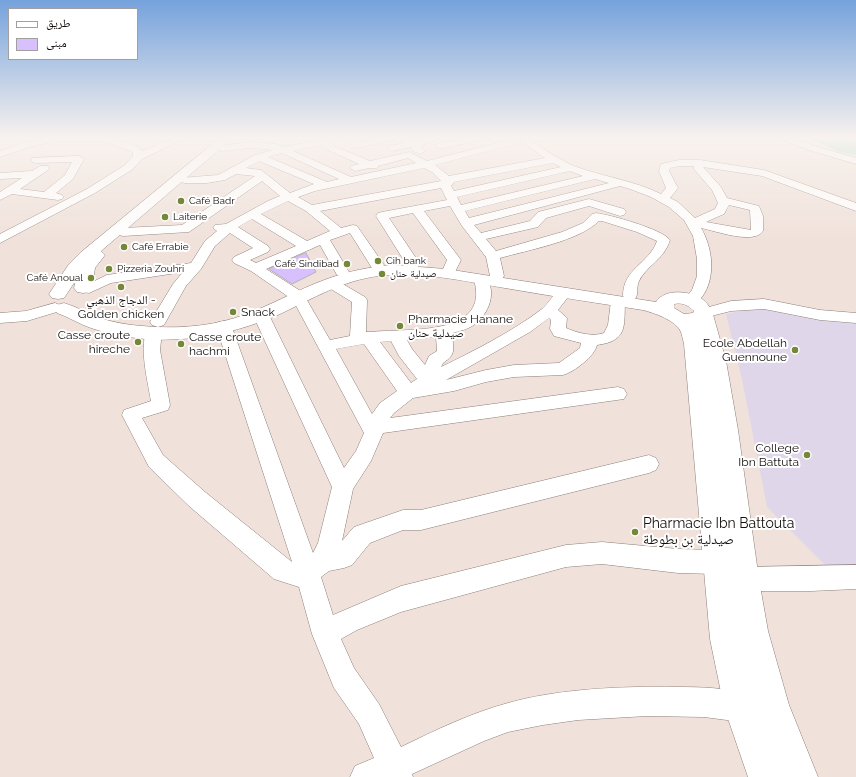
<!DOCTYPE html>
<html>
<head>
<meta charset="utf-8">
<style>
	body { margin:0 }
	#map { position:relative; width:856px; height:777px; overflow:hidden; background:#f0e1da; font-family:Raleway,"Noto Naskh Arabic",sans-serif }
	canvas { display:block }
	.legend { position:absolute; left:8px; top:8px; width:130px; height:52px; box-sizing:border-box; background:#fff; border:1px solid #a19f9f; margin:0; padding:5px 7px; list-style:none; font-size:12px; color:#15100e }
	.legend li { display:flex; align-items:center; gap:8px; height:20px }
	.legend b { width:20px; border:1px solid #a19f9f }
</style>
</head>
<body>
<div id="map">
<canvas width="856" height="777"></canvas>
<ul class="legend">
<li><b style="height:5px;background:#fff"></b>طريق</li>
<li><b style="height:11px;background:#d7c0fb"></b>مبنى</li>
</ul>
</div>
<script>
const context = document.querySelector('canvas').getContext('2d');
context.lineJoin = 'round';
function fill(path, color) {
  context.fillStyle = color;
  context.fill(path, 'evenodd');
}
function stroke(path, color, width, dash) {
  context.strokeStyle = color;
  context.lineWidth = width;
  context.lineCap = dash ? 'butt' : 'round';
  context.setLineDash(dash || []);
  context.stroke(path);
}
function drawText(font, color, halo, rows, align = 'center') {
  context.font = font + ' Raleway,"Noto Naskh Arabic",sans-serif';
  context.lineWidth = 4;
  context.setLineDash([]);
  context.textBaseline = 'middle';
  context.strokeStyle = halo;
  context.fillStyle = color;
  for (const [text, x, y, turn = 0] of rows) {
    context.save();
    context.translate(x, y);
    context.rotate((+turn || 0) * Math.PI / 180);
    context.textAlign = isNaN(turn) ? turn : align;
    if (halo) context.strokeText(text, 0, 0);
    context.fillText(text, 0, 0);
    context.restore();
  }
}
const education = new Path2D(`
	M749 309H778L856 321V565H825L767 507 742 379 726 314Z`);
const green = new Path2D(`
	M805 137H856V155L840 152Z`);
const building = new Path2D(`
	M306 253 316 272 292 284 269 269Z`);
const minor = new Path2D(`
	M50 137C74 137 125 133 142 151L176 137H188L142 159 133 169 95 193 0 243V234L87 189 125 165 133 156V153L131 151 102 141H60L36 145 0 157V151L31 140Z
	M316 137H354L359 142C374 139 401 131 414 141L436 137 438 139 436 141 421 145V148L425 151 420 154 413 151 411 147 392 151 389 150 387 148 389 146 404 143 400 139 357 148 354 147 344 137 343 139 331 142 334 146 370 161 409 152 427 161 521 137H530L529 139C543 149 558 159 574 166 603 177 633 180 661 194L666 188 659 171 661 164 679 160H700L764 170 856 203V211L762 176 703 167 721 187 727 198 759 206 763 216V231C754 245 716 231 701 228 713 248 716 278 702 297 697 303 693 305 686 303L684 300 692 290 697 276V259L693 236 684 220 669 207 651 197 630 189 620 186 474 225 481 233 530 221 538 212 589 199 624 209 626 212 624 215 620 216 589 206 546 218 538 227 486 239 496 251 562 232 583 223 592 214 596 213C611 215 662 229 670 240 664 260 647 265 639 281 636 287 639 294 635 299L630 300 625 299 623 296C623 268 649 264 657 241L637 232 602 221H599C579 241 528 250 500 258L504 276 502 279 497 280 492 279 490 276 486 257 462 226 450 206 424 211 461 260 455 272 450 273 445 272 443 269 447 260 413 213 389 218 420 264 418 267H408L376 216 378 213 382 212 447 200 441 188 320 211 341 228 353 225 357 226 384 265 382 268 377 269 372 268 350 233 330 240 349 272 347 275 342 276 337 275 320 245 266 269 299 290 304 295 330 340 350 336 352 302 326 286 324 283 326 280 331 279 336 280 365 297 367 300 366 332H370C404 328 491 338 474 280L476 277 481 276 486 277C497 293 489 313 475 324 469 329 460 331 452 333 453 349 457 354 443 363L441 367C474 351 513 331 542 309 552 301 556 285 570 289L572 292 558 310 567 318 566 328C577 333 593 337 604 333L608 325 611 301 613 298 618 297 623 298 625 301C624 326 628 341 597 345 595 356 574 372 563 375L514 377 486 382 454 391 413 398 394 413 390 418 618 387 624 389 627 394 624 399 383 433 371 461 353 489 342 541 354 527 403 510H421L649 455 656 458 659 464 656 470 649 473 421 530H403L370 543 352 565 344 568 329 571 321 577 333 615 401 586 566 545 602 542 678 549 717 550 726 554 729 562 726 570 717 574 678 573 602 564 566 567 401 612 357 630 341 639 354 668 379 704 401 747C436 730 471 713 508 703 557 689 623 686 674 687 700 687 729 687 752 697L757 707 752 717 742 722 704 717 647 716 578 720 543 725 508 732 484 741 412 774 413 777H350L355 766 374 758 359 724 334 688 312 634 299 587 274 579 189 506 149 467 122 415 124 410 151 401C148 383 138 344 148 328L154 327 160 328 162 332 160 350 170 405 168 410 142 418 163 455 205 492 292 562 216 326 218 322 224 321 230 322 313 553 318 543 332 487 253 315 256 312 261 310 266 312 269 315 344 468 356 451 364 433 293 300 251 271 234 263 232 260 234 257 253 248 230 233 215 246 201 269 186 286 164 325 158 327 152 325 150 322 173 284 183 272 111 283 89 293 84 292 82 289 84 286 107 275 191 263 205 241 217 231 213 228 215 225 226 224 268 201 280 196 262 181 189 232 123 236 119 235 117 232 119 229 123 228 182 225 255 176 236 174 225 180 207 183H184L179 180 180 178 218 175 255 155 273 150 251 148 222 151 219 150 217 148 219 146 251 142 276 144 284 147 318 140ZM522 142 545 158 449 176 435 165ZM322 145 328 150 359 164 351 166 350 168 355 171 369 168H377L378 166 408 158 416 163 351 177 293 151ZM282 153 339 179 327 182 268 157ZM259 161 314 184 290 193 261 170 246 168ZM553 163 561 167 454 191 451 186 454 182ZM679 166H694V169L712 190 718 203 715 209 695 218 678 202 670 198 678 188 669 171 670 168ZM424 168 432 172 441 181 312 205 298 197 315 191ZM570 171 583 176 461 205 457 197ZM595 179 609 183 469 218 465 211ZM288 201 306 211 330 231 307 241 261 214ZM729 205 750 210 751 230 706 222 724 214ZM252 219 296 246 256 263 250 260 268 252 270 249 268 246 238 227ZM549 318 551 320 550 329 554 336 581 343 580 348 559 363 514 365 486 370 446 380 530 332ZM436 337 437 351 429 356 425 365 412 349 407 340ZM391 341 399 356 417 379 411 383 380 342ZM364 344 397 391 380 403 372 414 336 349Z
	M470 137H487L485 139 440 149 435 146 437 144Z
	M778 137H791L818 147 856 158V164L812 151 780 139Z
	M79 156 84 159 73 179 56 193 62 195 64 197 62 199 58 200 12 194 0 200V192L22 178 0 179V173L32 171 40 166H48L49 168 48 170 20 189 44 192 65 175 72 162 36 163 32 162 31 160 32 158Z
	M764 299 820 310 856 313V323L820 320 764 309 731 311 703 318 698 316 695 313 698 310 731 301Z
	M55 303 60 305 63 308 60 311 27 321 0 323V313L26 311Z
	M856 565V589L811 591H744L735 588 732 579 735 570 744 567Z`);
const major = new Path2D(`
	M221 137H234L101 251 105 255 95 268 92 288 89 292 83 293 77 292 74 288 76 280 64 298 58 299 52 298 49 294 69 264 80 253Z
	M392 265 446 269 656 302C665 288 690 291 702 299 707 302 709 307 712 311L726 361 738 430 759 580 768 631 789 705 818 777H748L724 707 710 639 684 344C683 340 682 335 681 332 676 320 654 313 643 310 597 303 551 296 505 288 464 281 420 271 379 276 343 280 312 299 280 314 221 340 153 349 91 328 79 324 69 317 57 313L55 309 57 305 64 303C78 307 90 315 103 319 116 323 129 325 142 326 173 329 206 327 235 318 267 308 296 290 327 279 349 271 370 267 392 265ZM674 304C682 302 688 305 694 311L693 313 684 314 674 308Z`);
const markers = [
	[181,201,4,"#758738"],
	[165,217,4,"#758738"],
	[124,247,4,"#758738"],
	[378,261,4,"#758738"],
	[347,264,4,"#758738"],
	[109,269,4,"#758738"],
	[382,274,4,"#758738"],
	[91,278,4,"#758738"],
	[121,287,4,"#758738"],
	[233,312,4,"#758738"],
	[400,326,4,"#758738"],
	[138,342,4,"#758738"],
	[181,344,4,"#758738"],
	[795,350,4,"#758738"],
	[807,455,4,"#758738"],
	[635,532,4,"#758738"]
];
const farPoinames = [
	["Café Badr",189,201],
	["Laiterie",173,217],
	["Café Errabie",132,247],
	["Cih bank",386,261],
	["Café Sindibad",339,264,"right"],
	["Pizzeria Zouhri",117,269],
	["صيدلية حنان",390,274],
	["Café Anoual",83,278,"right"]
];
const poiNames = [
	["الدجاج الذهبي -",121,300,"center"],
	["Golden chicken",121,314,"center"],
	["Snack",241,312],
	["Pharmacie Hanane",408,319],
	["صيدلية حنان",408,333],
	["Casse croute",130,335,"right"],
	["hireche",130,349,"right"],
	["Casse croute",189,337],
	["hachmi",189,351],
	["Ecole Abdellah",787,343,"right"],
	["Guennoune",787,357,"right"],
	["College",799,448,"right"],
	["Ibn Battuta",799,462,"right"]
];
const nearPoinames = [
	["Pharmacie Ibn Battouta",643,524],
	["صيدلية بن بطوطة",643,540]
];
fill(education, '#e0d6ea');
fill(green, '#8ddeb9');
fill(building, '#d7c0fb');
stroke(building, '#b5b0bd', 1);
stroke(minor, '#8d7f79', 1);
stroke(major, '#8d7f79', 1);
fill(minor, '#fff');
fill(major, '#fff');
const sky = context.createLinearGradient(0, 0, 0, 246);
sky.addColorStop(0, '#75a2dc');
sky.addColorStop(0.56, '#f8f2ee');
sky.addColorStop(1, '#f8f2ee00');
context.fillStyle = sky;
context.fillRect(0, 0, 856, 246);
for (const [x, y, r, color] of markers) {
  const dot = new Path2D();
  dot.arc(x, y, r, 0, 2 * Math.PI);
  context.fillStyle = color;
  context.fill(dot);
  stroke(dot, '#fff', 1.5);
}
drawText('10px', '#15100e', '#fff', farPoinames, 'left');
drawText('12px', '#15100e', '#fff', poiNames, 'left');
drawText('14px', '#15100e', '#fff', nearPoinames, 'left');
</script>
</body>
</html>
